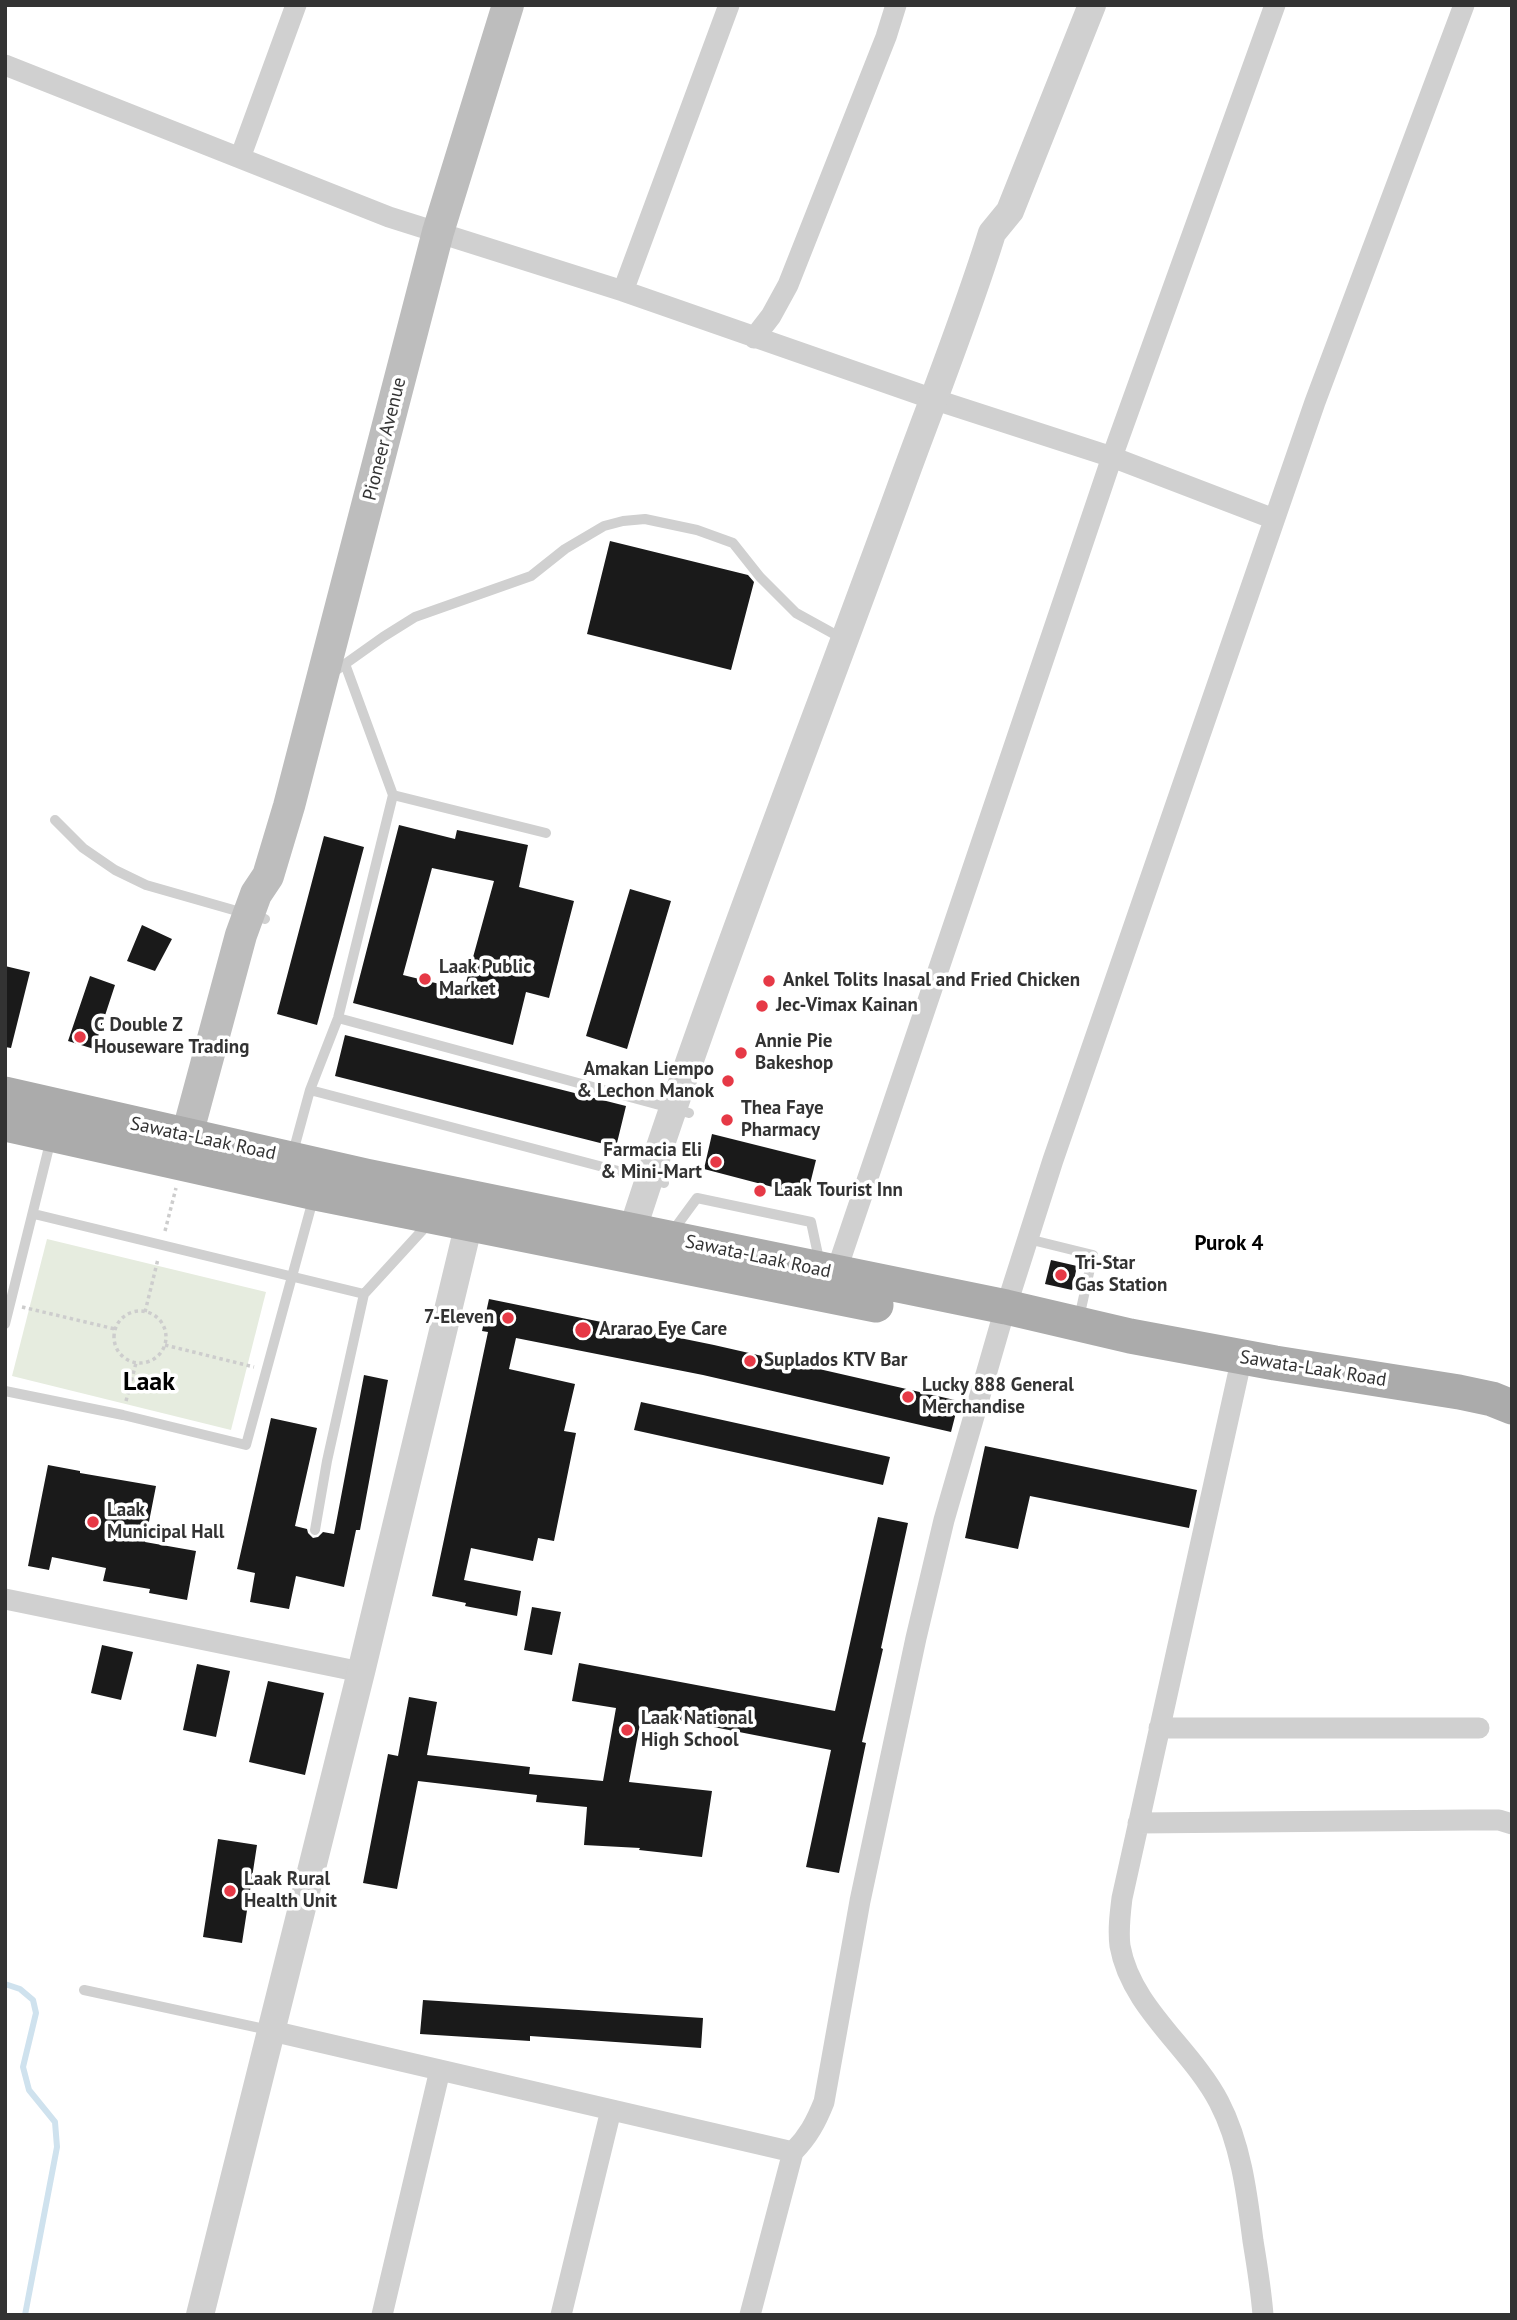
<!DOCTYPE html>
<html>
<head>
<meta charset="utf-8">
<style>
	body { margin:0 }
	#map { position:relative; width:1517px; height:2320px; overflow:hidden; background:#fff; font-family:"PT Sans",sans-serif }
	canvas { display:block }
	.frame { position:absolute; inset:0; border:7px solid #333; pointer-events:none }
</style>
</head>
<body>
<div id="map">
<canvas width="1517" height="2320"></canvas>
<div class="frame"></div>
</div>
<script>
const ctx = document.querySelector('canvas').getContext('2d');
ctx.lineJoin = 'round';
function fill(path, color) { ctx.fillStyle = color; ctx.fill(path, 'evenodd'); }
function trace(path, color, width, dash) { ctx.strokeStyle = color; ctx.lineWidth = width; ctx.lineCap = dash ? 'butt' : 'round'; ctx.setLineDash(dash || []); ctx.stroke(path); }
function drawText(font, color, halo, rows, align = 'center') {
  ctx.font = font + ' "PT Sans",sans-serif'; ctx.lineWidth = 7; ctx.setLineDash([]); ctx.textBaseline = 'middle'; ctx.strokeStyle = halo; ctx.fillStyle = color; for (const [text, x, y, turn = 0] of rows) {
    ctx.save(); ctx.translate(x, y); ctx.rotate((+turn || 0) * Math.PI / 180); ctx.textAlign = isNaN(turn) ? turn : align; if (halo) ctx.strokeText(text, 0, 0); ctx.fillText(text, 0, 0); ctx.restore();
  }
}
fill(new Path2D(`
	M47 1239 266 1292 231 1430 12 1376Z`), '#e6ecdf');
trace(new Path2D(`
	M5 1984 20 1989 33 2000 36 2013 23 2067 29 2090 55 2122 57 2147 25 2315`), '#cfe2ee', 6);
fill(new Path2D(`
	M610 541 748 575 754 582 731 670 587 634Z
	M399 825 455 839 457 830 528 845 519 887 574 901 549 998 526 992 513 1045 353 1003ZM432 868 494 881 464 990 403 975Z
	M324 836 364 847 317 1025 277 1014Z
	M630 889 671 901 627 1049 586 1036Z
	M142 925 172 939 155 971 127 961Z
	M5 966 30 972 11 1048 5 1047Z
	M90 976 115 985 94 1049 68 1041Z
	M345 1035 626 1106 616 1147 335 1076Z
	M712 1134 816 1160 807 1196 704 1169Z
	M1051 1260 1077 1266 1072 1290 1045 1284Z
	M489 1299 714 1345 959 1401 951 1432 703 1375 516 1338 509 1369 575 1384 564 1431 576 1433 554 1541 538 1538 533 1561 471 1548 464 1580 521 1591 517 1616 465 1606 466 1603 432 1596 488 1332 482 1331Z
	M364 1375 388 1380 360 1530H356L344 1587 296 1576 289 1609 250 1602 255 1573 237 1569 271 1418 317 1428 295 1526 307 1529 308 1533 313 1538 318 1537 323 1532 334 1534Z
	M641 1402 890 1457 883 1485 634 1430Z
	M985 1446 1197 1490 1189 1528 1030 1496 1018 1549 965 1538Z
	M48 1465 80 1471V1473L156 1486 145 1542 196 1551 187 1600 149 1593 150 1589 103 1581 106 1568 52 1557 49 1570 28 1566Z
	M878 1517 908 1523 881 1648 883 1649 862 1742 866 1743 839 1873 806 1867 831 1750 642 1713 629 1782 712 1791 702 1857 639 1850 640 1848 584 1845 587 1807 536 1802 537 1795 418 1781 397 1889 363 1883 388 1754 398 1756 409 1697 437 1702 427 1755 530 1767 529 1774 603 1781 616 1708 572 1701 579 1663 835 1711Z
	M532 1607 561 1612 552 1655 524 1650Z
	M102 1645 133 1652 121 1700 91 1693Z
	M197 1664 230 1671 216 1737 183 1730Z
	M268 1681 324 1693 305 1775 249 1762Z
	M218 1839 257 1845 242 1943 203 1937Z
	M423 2000 703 2018 701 2048 530 2036V2041L420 2034Z`), '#1a1a1a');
trace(new Path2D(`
	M165 1231 176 1188
	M22 1307 115 1329
	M114 1337a26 26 0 1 1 52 0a26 26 0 1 1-52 0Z
	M145 1312 158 1259
	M165 1345 254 1367
	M126 1401 136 1363`), '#cdcdcd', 3.5, [3.5, 3.5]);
trace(new Path2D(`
	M331 674 383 637 415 617 531 576 565 549 604 526 623 521 645 519 697 530 733 543 760 577 796 613 845 640
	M393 795 546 833
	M55 820 83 848 115 870 146 885 265 919
	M338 1018 689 1113
	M310 1090 664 1183
	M292 1156 310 1090 338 1018 393 795 345 664
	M34 1214 364 1294
	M672 1232 697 1198 811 1222 820 1264
	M1028 1239 1093 1255 1079 1318
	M5 1324 51 1139
	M5 1391 123 1415 246 1445 314 1196
	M315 1530 327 1461 364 1294 429 1223
	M84 1990 269 2030`), '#d0d0d0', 10);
trace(new Path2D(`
	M5 65 389 217 623 291 933 399 1112 457 1274 519
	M240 158 296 5
	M623 291 729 5
	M754 338 771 316 788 285 886 37 896 5
	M833 1281 1112 457 1275 5
	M1242 1357 1122 1898C1120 1914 1118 1930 1120 1946 1131 2008 1191 2048 1219 2102 1241 2144 1247 2194 1253 2241 1257 2265 1261 2290 1263 2315
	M5 1599 361 1672
	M1159 1728H1479
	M1138 1823 1470 1820H1499L1512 1824
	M272 2031 793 2152
	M382 2315 440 2070
	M561 2315 611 2110
	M750 2315 793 2152C808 2137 816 2122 824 2102L860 1901 916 1638 944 1520 1000 1326 1053 1160 1315 402 1464 5`), '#d0d0d0', 21);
trace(new Path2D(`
	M626 1250C710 988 812 732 906 473 935 394 967 314 992 233L1010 211 1092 5
	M200 2315 361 1672 469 1223`), '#d0d0d0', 28);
trace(new Path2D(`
	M180 1161 241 935 256 894 268 876 289 806 438 232 508 5`), '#bdbdbd', 32);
trace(new Path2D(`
	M5 1094 366 1176 1006 1307 1130 1336 1275 1363 1459 1392 1492 1399 1512 1407
	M5 1124 315 1193 876 1305`), '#ababab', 35);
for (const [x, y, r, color] of [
	[425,979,7,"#e63946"],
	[769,981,7,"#e63946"],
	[762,1006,7,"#e63946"],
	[80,1037,7,"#e63946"],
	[741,1053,7,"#e63946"],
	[728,1081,7,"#e63946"],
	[727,1120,7,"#e63946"],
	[716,1162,7,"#e63946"],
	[760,1191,7,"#e63946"],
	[1061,1275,7,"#e63946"],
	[508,1318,7,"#e63946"],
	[583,1330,9,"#e63946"],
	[750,1361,7,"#e63946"],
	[908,1397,7,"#e63946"],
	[93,1522,7,"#e63946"],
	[627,1730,7,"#e63946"],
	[230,1891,7,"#e63946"]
]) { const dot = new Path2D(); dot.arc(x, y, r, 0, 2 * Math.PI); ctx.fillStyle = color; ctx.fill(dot); trace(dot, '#fff', 2.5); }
drawText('19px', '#333', '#fff', [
	["Pioneer Avenue",385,439,-76],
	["Sawata-Laak Road",203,1139,12],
	["Sawata-Laak Road",758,1257,12],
	["Sawata-Laak Road",1313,1369,9]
]);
drawText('bold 19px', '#333', '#fff', [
	["Laak Public",439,968],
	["Market",439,990],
	["Ankel Tolits Inasal and Fried Chicken",783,981],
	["Jec-Vimax Kainan",776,1006],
	["C Double Z",94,1026],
	["Houseware Trading",94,1048],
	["Annie Pie",755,1042],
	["Bakeshop",755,1064],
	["Amakan Liempo",714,1070,"right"],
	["& Lechon Manok",714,1092,"right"],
	["Thea Faye",741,1109],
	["Pharmacy",741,1131],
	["Farmacia Eli",702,1151,"right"],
	["& Mini-Mart",702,1173,"right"],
	["Laak Tourist Inn",774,1191],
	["Tri-Star",1075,1264],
	["Gas Station",1075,1286],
	["7-Eleven",494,1318,"right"],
	["Ararao Eye Care",599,1330],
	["Suplados KTV Bar",764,1361],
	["Lucky 888 General",922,1386],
	["Merchandise",922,1408],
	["Laak",107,1511],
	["Municipal Hall",107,1533],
	["Laak National",641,1719],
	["High School",641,1741],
	["Laak Rural",244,1880],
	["Health Unit",244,1902]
], 'left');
drawText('bold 21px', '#000', '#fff', [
	["Purok 4",1229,1244]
]);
drawText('bold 26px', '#000', '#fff', [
	["Laak",149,1383]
]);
</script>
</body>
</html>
